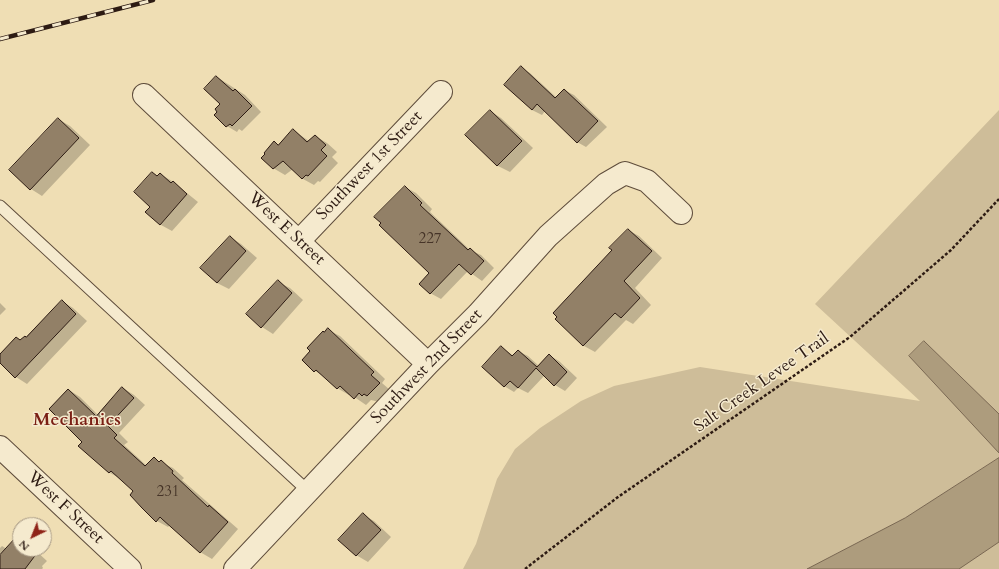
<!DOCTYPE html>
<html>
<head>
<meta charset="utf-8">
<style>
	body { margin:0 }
	#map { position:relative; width:999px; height:569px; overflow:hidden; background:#efdeb4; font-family:Cardo,serif }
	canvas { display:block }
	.north { position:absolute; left:12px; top:517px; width:40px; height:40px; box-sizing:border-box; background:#f5eace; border:1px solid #a59783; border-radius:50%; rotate:223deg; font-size:11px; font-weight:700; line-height:16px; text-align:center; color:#2d1b13 }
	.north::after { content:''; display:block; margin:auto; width:14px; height:18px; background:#8f2418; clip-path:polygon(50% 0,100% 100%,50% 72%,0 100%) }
</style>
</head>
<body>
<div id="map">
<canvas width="999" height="569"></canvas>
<div class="north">N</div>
</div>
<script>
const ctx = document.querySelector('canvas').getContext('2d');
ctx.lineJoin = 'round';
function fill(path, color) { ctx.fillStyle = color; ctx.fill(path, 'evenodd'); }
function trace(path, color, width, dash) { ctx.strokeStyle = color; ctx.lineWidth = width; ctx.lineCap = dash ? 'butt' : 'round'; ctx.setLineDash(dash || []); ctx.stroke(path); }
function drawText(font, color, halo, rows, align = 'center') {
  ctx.font = font + ' Cardo,serif'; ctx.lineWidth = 3; ctx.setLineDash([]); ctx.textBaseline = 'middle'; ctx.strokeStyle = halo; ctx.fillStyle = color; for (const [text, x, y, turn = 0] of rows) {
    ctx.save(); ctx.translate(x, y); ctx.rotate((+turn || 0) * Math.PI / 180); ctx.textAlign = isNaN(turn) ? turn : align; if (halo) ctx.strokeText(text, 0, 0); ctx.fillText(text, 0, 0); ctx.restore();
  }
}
fill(new Path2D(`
	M999 110V569H463L476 544 497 479 515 449 540 428 581 401 614 386 700 367 920 401 815 304Z`), '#cebd99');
const water = new Path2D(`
	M924 341 999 414V453L909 356Z
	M999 458V542L959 569H807L905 518Z`);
fill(water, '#ad9c7d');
trace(water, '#7a6853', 1);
fill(new Path2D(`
	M521 68 530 73 557 98 564 90 574 95 607 127 586 147 577 142 545 111 542 115 532 110 505 85Z
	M217 77 245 95 261 112 242 131 239 129 237 132 227 126 215 115 221 104Z
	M490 111 501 118 533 148 510 172 498 166 467 135Z
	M58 119 70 126 90 145 42 196 31 189Z
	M293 130 309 141 315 136 327 143 337 152 332 157 338 163 320 182 318 181 314 185 303 179 293 169 285 175 273 168 274 143 279 145Z
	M152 173 158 176 160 174 172 181 198 202 172 231 161 225 147 211 151 207Z
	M405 187 416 193 432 209 430 212 470 250 481 255 494 268 482 281 468 271 441 299 430 293 431 273Z
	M628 230 639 236 662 258 635 288 651 305 633 324 626 320 595 352 584 346 556 319Z
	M230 237 241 244 257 258 229 289 217 283 201 268Z
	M278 282 290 288 303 300 273 334 262 327Z
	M62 301 73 308 87 321 27 384 16 377 0 361V356L17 338 21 341 27 338Z
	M0 303 6 309 0 315Z
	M328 330 340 336 385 379 382 383 390 390 379 402 371 400 366 405 350 394 349 395 337 388 325 377 315 371 325 333Z
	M501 347 514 356 518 351 528 356 539 366 549 355 559 361 577 378 565 391 555 385 545 375 528 393 518 388 514 392 504 386Z
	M123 388 134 395 145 405 119 433 128 442 124 445 147 466 154 459 173 468 184 478 182 480 238 529 212 559 200 552 170 525 168 527 157 521 135 491 121 479 110 473 80 446 84 442 69 390 80 397 98 415Z
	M363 515 374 521 391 537 368 562 356 555Z
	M20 540V549H34L47 561 42 566 43 568 42 569H0V548L2 546 7 549Z`), '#0003');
const building = new Path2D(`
	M521 66 555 98 564 89 598 121 577 143 537 104 532 110 504 85Z
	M216 76 233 91 235 89 252 106 232 126 230 124 226 127 214 115 217 112 215 109 220 104 204 89Z
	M490 110 522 141 497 166 465 135Z
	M58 118 79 138 30 190 9 170Z
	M293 129 307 142 315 135 326 145 321 150 327 156 308 176 306 175 302 179 283 161 273 169 261 158 265 154 264 153 274 141 278 145Z
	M152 172 157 176 160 173 171 183 173 181 187 194 160 225 145 212 150 207 134 192Z
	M405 186 422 203 420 205 468 250 470 248 484 261 471 275 459 264 430 294 419 284 429 273 379 225 381 223 374 217Z
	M628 229 652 251 624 281 640 298 621 318 615 313 583 346 555 319 557 317 553 313 612 250 609 248Z
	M230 236 246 251 217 283 200 268Z
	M278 280 292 293 261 328 246 314Z
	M62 300 76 314 15 378 0 363V354L16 337 20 340 25 336 26 337Z
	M328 328 374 372 371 375 380 383 367 396 364 394 362 396 359 393 354 399 340 386 337 389 316 370 314 372 302 360 310 351 307 348 323 331 324 332Z
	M501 346 512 356 518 350 537 367 549 354 567 372 554 386 536 368 518 388 510 381 504 387 482 367Z
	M122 387 134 398 108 426 117 435 114 438 145 466 154 457 159 462 161 460 173 471 172 473 208 507 209 505 228 522 200 553 162 519 160 517 156 522 142 508 130 495 133 491 111 471 109 473 78 446 82 442 49 409 68 389 96 416Z
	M363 513 381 530 356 556 338 540Z
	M20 533V549H40L25 569H0V555Z`);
fill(building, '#928067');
trace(building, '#2d1b13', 1);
const lane = new Path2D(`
	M0 206 309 492`);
const street = new Path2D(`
	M144 95 428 364
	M299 241 441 92
	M0 447 130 569
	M235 569 428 364 478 314 548 236 606 184 625 173 647 181 681 213`);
trace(lane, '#5e4c3b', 13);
trace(street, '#5e4c3b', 24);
trace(new Path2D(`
	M525 569 618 497 850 337 951 250 999 199`), '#2d1b13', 2.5, [3, 2]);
trace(lane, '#f5eace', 11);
trace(street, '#f5eace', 22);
const rail = new Path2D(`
	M0 39 153 0`);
trace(rail, '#2d1b13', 4.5);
trace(rail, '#f5eace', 3, [9]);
drawText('15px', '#463428', null, [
	["227",430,240],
	["231",168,493]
]);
drawText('17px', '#2d1b13', '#f5eace', [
	["Southwest 1st Street",370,166,-46],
	["West E Street",286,229,43],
	["Southwest 2nd Street",427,367,-46],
	["Salt Creek Levee Trail",762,383,-35],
	["West F Street",65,508,43]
]);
drawText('bold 18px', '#7a1f14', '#f5eace', [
	["Mechanics",77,421]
]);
</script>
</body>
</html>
